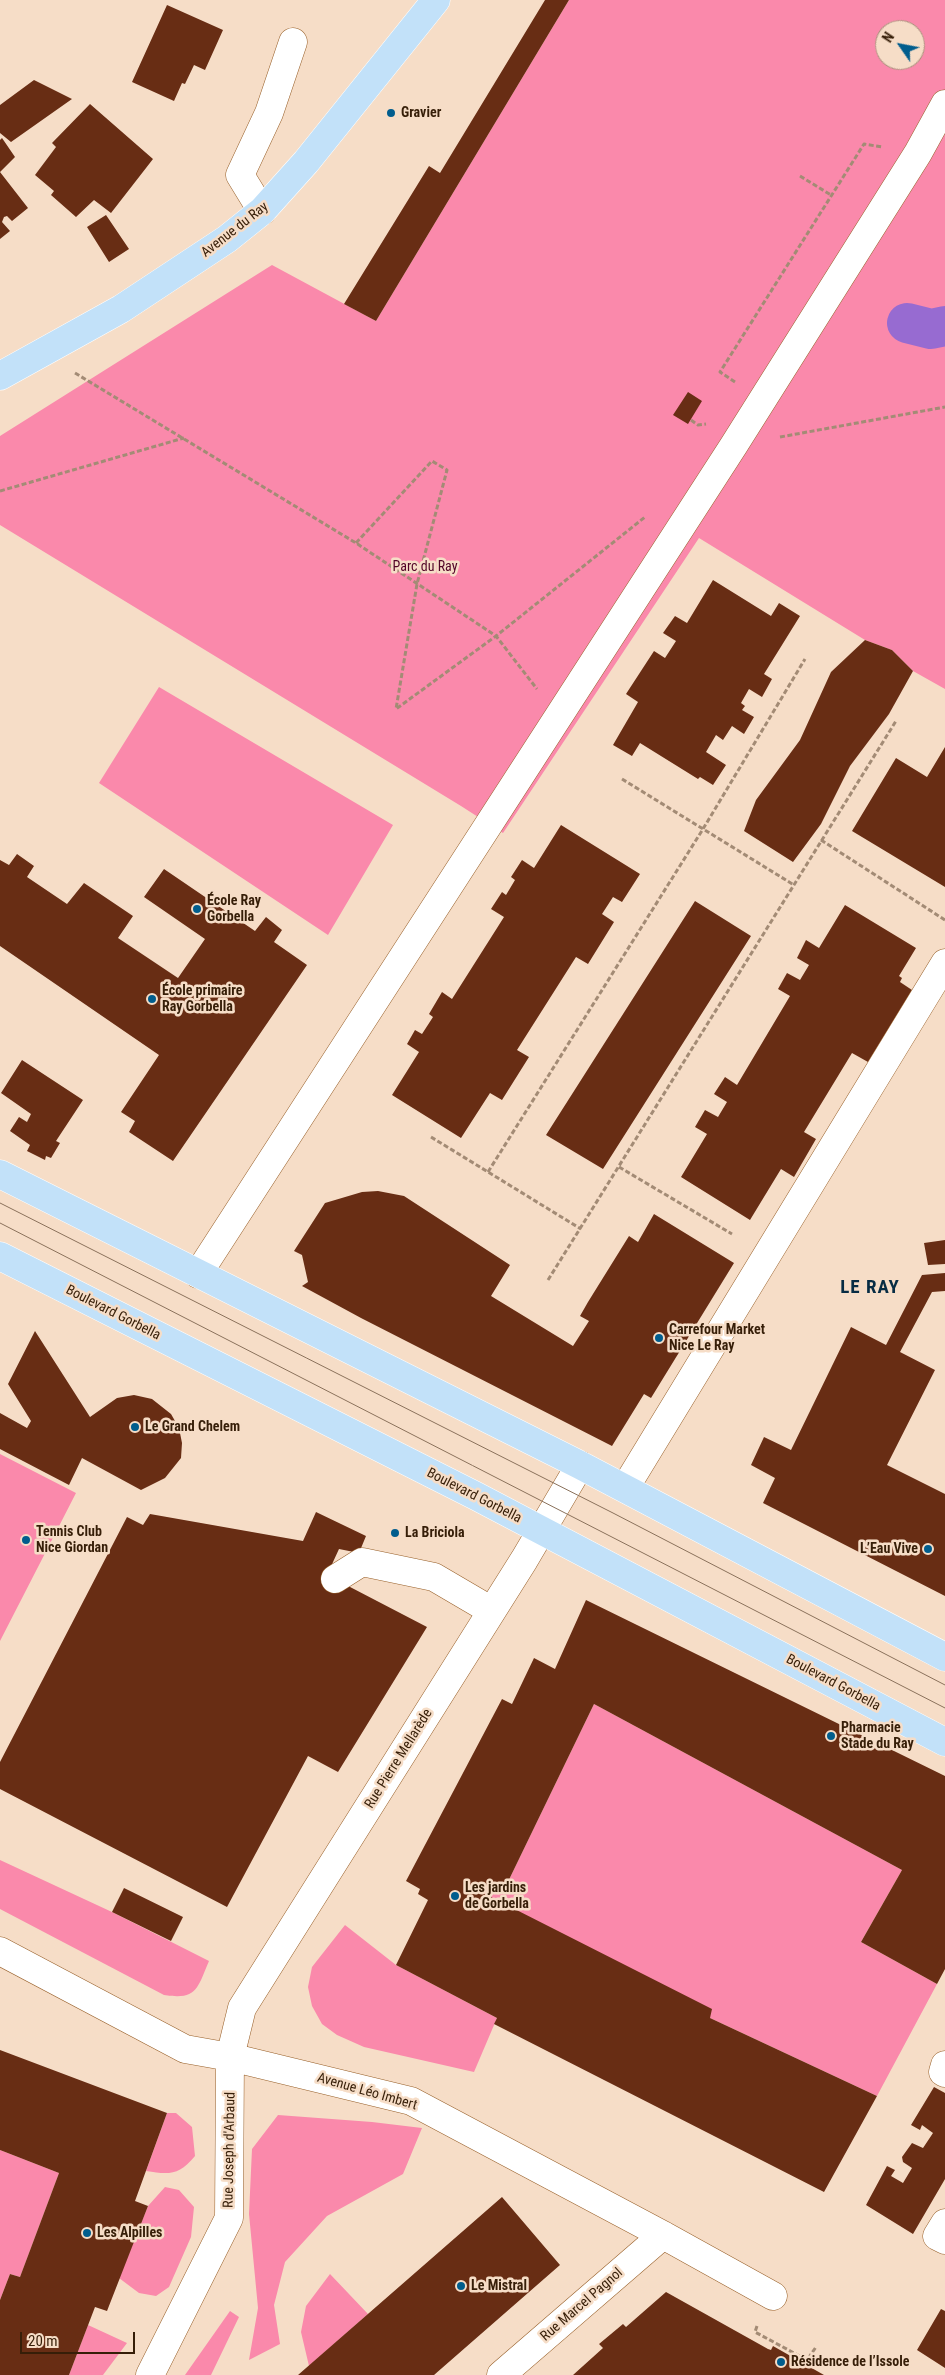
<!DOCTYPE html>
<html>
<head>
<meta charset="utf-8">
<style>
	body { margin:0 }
	#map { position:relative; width:945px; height:2375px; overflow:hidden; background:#f6ddc7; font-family:"Roboto Condensed",sans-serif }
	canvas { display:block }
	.north { position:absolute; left:875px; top:20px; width:50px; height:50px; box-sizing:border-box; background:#f6ddc7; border:1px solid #a9917b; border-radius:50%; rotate:303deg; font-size:14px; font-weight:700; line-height:20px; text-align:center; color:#361e08 }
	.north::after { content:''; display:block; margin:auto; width:18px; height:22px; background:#015d8d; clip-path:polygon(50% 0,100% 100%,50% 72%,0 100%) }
	.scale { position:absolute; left:20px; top:2332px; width:115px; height:22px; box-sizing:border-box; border:2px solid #361e08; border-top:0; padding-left:6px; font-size:15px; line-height:18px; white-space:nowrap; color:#361e08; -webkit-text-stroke:4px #f6ddc7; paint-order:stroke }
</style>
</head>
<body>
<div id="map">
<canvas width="945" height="2375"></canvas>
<div class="north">N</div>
<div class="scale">20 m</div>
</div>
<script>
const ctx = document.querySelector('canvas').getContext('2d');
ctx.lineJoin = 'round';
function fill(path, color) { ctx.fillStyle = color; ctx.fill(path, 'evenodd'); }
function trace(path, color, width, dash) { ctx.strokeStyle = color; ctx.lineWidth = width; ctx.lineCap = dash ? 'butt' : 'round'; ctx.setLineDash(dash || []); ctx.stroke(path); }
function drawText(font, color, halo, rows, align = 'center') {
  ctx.font = font + ' "Roboto Condensed",sans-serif'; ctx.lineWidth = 5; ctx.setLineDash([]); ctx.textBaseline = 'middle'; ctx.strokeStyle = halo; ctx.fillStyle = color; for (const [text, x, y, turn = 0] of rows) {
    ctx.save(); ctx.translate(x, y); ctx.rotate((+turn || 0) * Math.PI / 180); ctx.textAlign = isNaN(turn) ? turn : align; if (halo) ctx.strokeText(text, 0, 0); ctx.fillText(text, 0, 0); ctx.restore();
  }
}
fill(new Path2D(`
	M569 0H945V689L913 671 892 650 865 640 699 538 503 833 461 806 0 525V436L272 265 376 321ZM885 30H915V60H885Z
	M159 687 393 825 328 935 99 783Z
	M0 1454 76 1493 0 1641Z
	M594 1704 902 1870 861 1942 937 1984 877 2096 710 2018 483 1893 488 1882 504 1890Z
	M0 1860 112 1912 209 1961C197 1989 197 2000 164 1995L0 1909Z
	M345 1925 396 1965 497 2018 474 2072 364 2047 337 2035 322 2024 312 2006 308 1987 312 1967Z
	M167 2113H176L192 2127 195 2156C179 2175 170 2175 146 2171Z
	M278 2115 372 2122 422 2128 403 2174 327 2216 285 2262 274 2305 280 2344 249 2360 258 2308 249 2214 252 2149Z
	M0 2150 59 2173 20 2277 10 2274 0 2300Z
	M165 2187 179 2190 194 2207 191 2237 169 2287 156 2296 139 2293 119 2278 148 2206Z
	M330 2274 368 2314 309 2366 301 2332 306 2306Z
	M230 2311 239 2317 211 2375H185Z
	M88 2325 127 2343 103 2375H69Z`), '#fa89ab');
trace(new Path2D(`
	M907 323 931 329 945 326`), '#976bd1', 40);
fill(new Path2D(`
	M545 0H569L376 321 344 304 429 166 440 173Z
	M167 5 223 30 205 70 194 65 185 84 182 83 174 101 132 82Z
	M34 80 72 99 11 142 0 133V105Z
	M90 104 153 159 111 213 94 200 76 217 51 195 54 191 35 175 56 147 52 143Z
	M2 138 15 157 0 172 28 208 12 221 7 216 4 217 2 222 10 231 0 239V140Z
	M106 215 129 249 109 262 87 227Z
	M688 392 702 401 688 424 673 415Z
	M713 580 771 616 779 603 800 616 764 674 772 679 762 697 749 689 741 703 745 706 742 710 754 717 744 734 732 726 723 740 716 735 706 752 726 765 713 785 700 777 698 779 640 743 632 756 613 745 638 702 626 694 654 651 665 658 676 641 663 633 675 616 687 623Z
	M865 640 892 650 913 671 889 714 850 766 821 824 793 862 744 831 756 800 800 740 831 672Z
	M945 747V887L852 831 896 758 927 777Z
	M561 825 640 874 622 902 613 897 602 914 614 922 588 964 576 957 517 1050 529 1057 502 1100 490 1093 461 1138 392 1095 419 1052 407 1044 415 1030 422 1034 433 1017 429 1014 442 992 452 999 504 917 491 909 502 892 506 895 515 880 511 877 522 860 534 868Z
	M17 854 34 866 27 877 67 904 84 883 133 916 118 938 178 978 205 939 144 897 164 869 255 931 266 917 282 930 274 942 307 965 173 1161 129 1132 135 1121 121 1112 159 1055 0 946V860L9 865Z
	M695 901 751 936 603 1169 546 1135Z
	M845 905 916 948 899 976 902 978 900 982 912 990 868 1062 852 1053 804 1132 816 1139 794 1177 781 1169 750 1220 681 1177 707 1134 695 1127 705 1110 718 1117 727 1102 714 1094 725 1077 737 1085 790 996 778 989 787 973 800 980 809 965 797 958 806 940 819 948Z
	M22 1060 83 1100 56 1141 60 1143 51 1158 46 1156 45 1160 27 1151 30 1145 10 1131 19 1117 27 1122 31 1114 1 1093Z
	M378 1191 404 1196 510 1265 491 1296 573 1346 589 1321 580 1316 588 1302 629 1236 638 1242 654 1214 734 1263 651 1398 644 1394 612 1446 361 1318 302 1286 308 1282 302 1255 294 1251 325 1203 362 1192Z
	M945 1240V1264L928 1265 924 1243Z
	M945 1273V1291L932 1292 900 1352 935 1370 887 1465 945 1494V1596L763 1503 775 1478 751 1465 764 1437 791 1450 851 1327 886 1345 922 1275Z
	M35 1331 90 1417 117 1398 134 1395 152 1399 171 1414 179 1428 182 1443 181 1458 165 1478 141 1490 82 1458 69 1485 0 1449V1413L27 1428 31 1421 8 1384Z
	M316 1512 366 1536 359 1553 339 1549 327 1575 427 1627 338 1772 308 1756 227 1907 0 1789V1762L127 1517 143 1525 150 1514 303 1541Z
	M586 1600 945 1776V1969L937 1984 861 1942 902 1870 594 1704 504 1890 488 1882 483 1893 712 2009 710 2018 877 2096 824 2192 494 2024 497 2018 396 1965 428 1900 418 1894 420 1889 406 1881 502 1699 512 1704 534 1658 555 1669Z
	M124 1888 183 1917 171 1941 112 1912Z
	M0 2050 167 2113 135 2201 148 2206 107 2311 95 2307 69 2375H0V2300L10 2274 20 2277 59 2173 0 2150Z
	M934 2087 945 2093V2179L913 2234 866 2205 887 2166 895 2170 891 2176 903 2183 912 2168 903 2162 902 2157 912 2143 923 2148 933 2133 922 2125 920 2130 911 2125Z
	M502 2197 560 2265 434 2375H298Z
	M666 2292 768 2349 771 2350 773 2346 824 2375H573L603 2348 599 2344 623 2324 626 2327Z
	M941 2309 945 2311V2368L917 2350Z`), '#682d14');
const minor = new Path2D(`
	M262 211 240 175 269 113 293 42
	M198 1274 734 445 918 153 945 104
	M625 1488 945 963
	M335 1579 362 1562 434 1577 492 1611
	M0 1951 185 2049 230 2057 411 2101 663 2235 773 2296
	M945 2065 943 2072 945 2073
	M945 2223 937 2236 945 2240
	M150 2375 229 2218 230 2057 242 2008 524 1560 580 1465
	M501 2375 663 2235`);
const major = new Path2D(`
	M0 376 121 309 227 239 262 211 306 162 436 0
	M0 1174 580 1465 945 1657
	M0 1256 476 1496 945 1742`);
trace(minor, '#98602a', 29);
trace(major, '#fff', 29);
trace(new Path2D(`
	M800 176 831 195
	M75 373 356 543 496 636 537 689
	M735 382 720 372 864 144 882 147
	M691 420 698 425 706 424
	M780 437 945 407
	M0 491 184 438
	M356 543 432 461 447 470 417 584 396 709 496 636 645 517
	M622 779 794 885
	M821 840 945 920
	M431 1137 581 1229
	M619 1167 732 1234
	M488 1172 703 829 805 659
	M548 1280 896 721
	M757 2326 755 2332 807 2360 816 2347`), '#a38b75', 3, [5, 2.5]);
trace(minor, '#fff', 28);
trace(major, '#c2e1f9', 28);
trace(new Path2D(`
	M0 1203 613 1513 945 1685
	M0 1223 945 1708`), '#8a715b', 1);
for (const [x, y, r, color] of [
	[391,113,5,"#015d8d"],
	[197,909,5,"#015d8d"],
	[152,999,5,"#015d8d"],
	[659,1338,5,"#015d8d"],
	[135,1427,5,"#015d8d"],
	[395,1533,5,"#015d8d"],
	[26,1540,5,"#015d8d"],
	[928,1549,5,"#015d8d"],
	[831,1736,5,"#015d8d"],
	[455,1896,5,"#015d8d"],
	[87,2233,5,"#015d8d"],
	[461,2286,5,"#015d8d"],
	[781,2362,5,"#015d8d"]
]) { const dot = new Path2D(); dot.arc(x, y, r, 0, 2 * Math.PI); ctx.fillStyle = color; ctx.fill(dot); trace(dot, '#f6ddc7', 2); }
drawText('bold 14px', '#361e08', '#f6ddc7', [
	["Gravier",401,113],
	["École Ray",207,901],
	["Gorbella",207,917],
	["École primaire",162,991],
	["Ray Gorbella",162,1007],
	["Carrefour Market",669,1330],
	["Nice Le Ray",669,1346],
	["Le Grand Chelem",145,1427],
	["Tennis Club",36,1532],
	["Nice Giordan",36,1548],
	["La Briciola",405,1533],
	["L’Eau Vive",918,1549,"right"],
	["Pharmacie",841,1728],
	["Stade du Ray",841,1744],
	["Les jardins",465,1888],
	["de Gorbella",465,1904],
	["Les Alpilles",97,2233],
	["Le Mistral",471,2286],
	["Résidence de l’Issole",791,2362]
], 'left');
drawText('14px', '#361e08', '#f6ddc7', [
	["Avenue du Ray",235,230,-38],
	["Boulevard Gorbella",113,1313,27],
	["Boulevard Gorbella",474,1496,27],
	["Boulevard Gorbella",833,1683,28],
	["Rue Pierre Mellarède",399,1759,-58],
	["Avenue Léo Imbert",367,2092,16],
	["Rue Joseph d'Arbaud",230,2150,-89],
	["Rue Marcel Pagnol",582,2305,-41]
]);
drawText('14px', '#520427', '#f6ddc7', [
	["Parc du Ray",425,567]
]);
ctx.letterSpacing = '1px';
drawText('bold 19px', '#072c44', '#f6ddc7', [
	["LE RAY",870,1288]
]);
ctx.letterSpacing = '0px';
</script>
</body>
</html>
